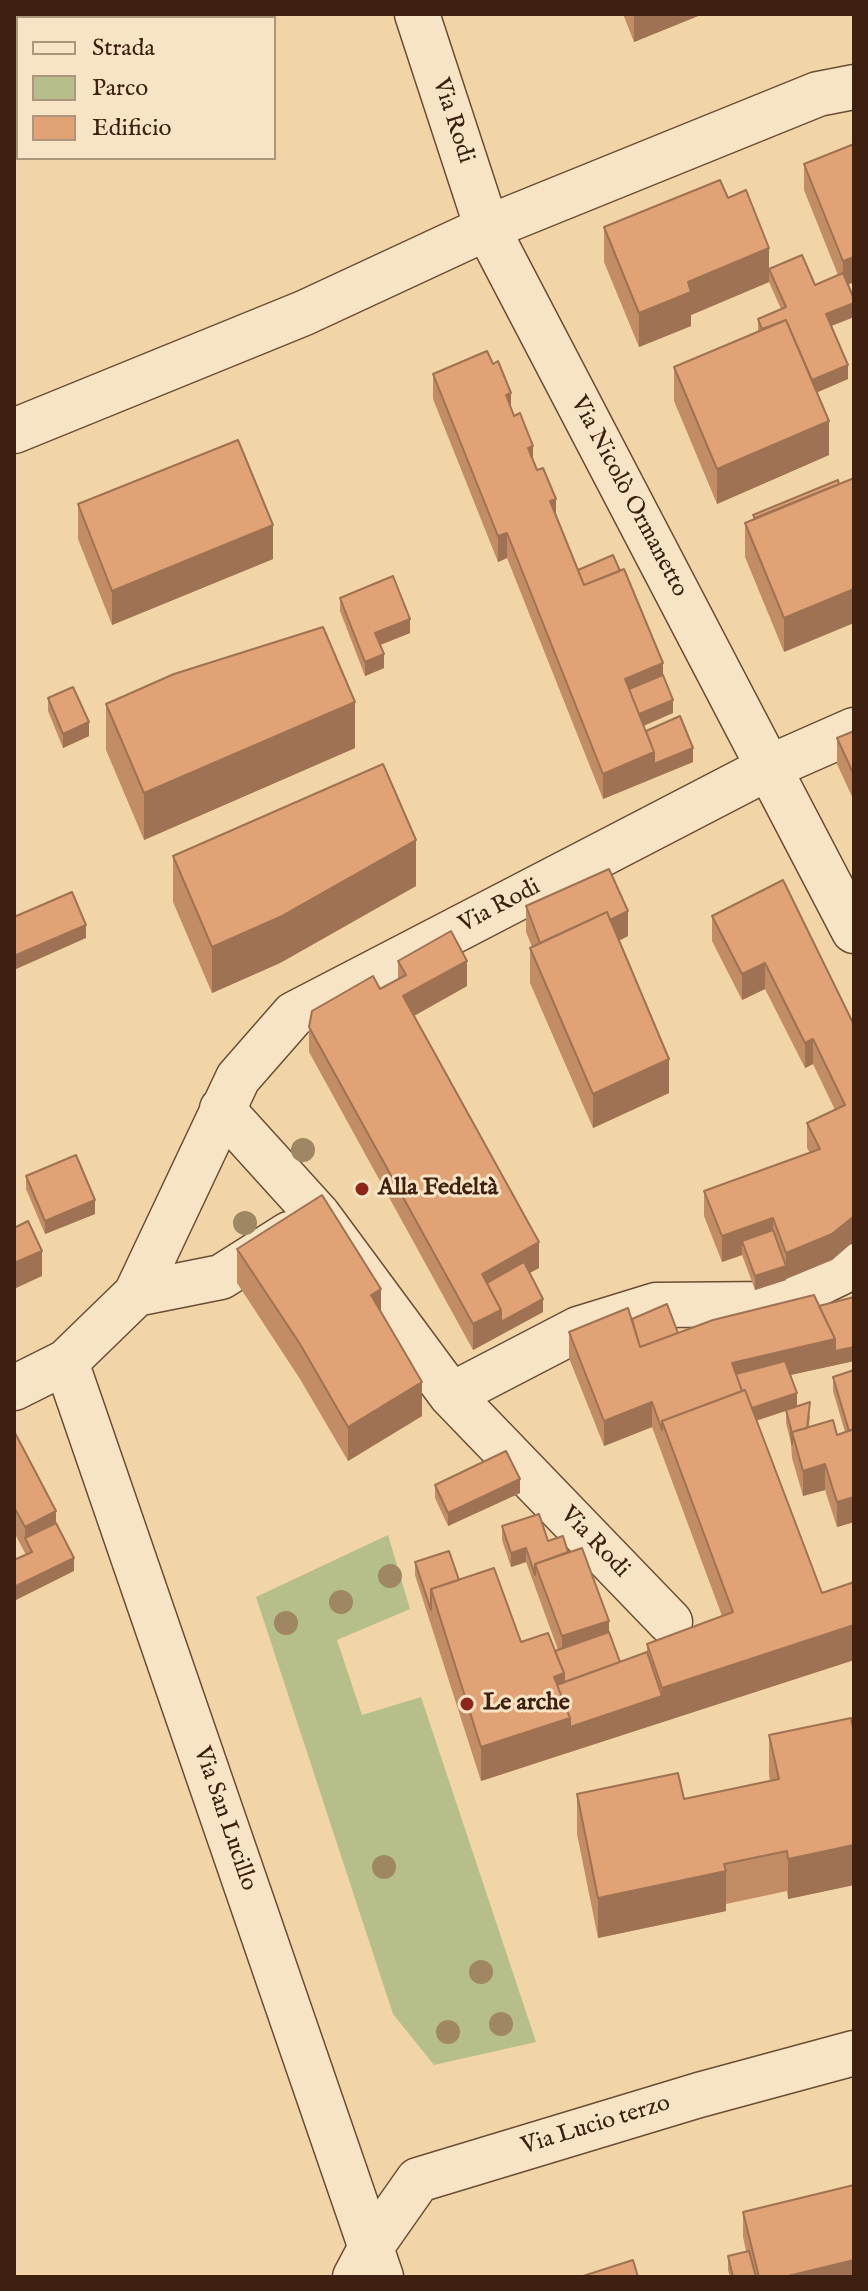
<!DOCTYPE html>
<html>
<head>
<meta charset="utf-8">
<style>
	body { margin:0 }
	#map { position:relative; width:868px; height:2291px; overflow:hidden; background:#f2d5a6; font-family:"IM FELL English",serif }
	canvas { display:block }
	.frame { position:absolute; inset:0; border:16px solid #3d200f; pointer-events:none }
	.legend { position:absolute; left:16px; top:16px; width:260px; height:144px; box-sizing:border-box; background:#f7e4c5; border:2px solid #ad967c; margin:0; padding:10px 14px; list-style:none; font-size:24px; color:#3d200f }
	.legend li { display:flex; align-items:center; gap:16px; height:40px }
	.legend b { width:40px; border:2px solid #ad967c }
</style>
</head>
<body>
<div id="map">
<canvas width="868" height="2291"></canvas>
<div class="frame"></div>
<ul class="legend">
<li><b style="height:10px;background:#f7e4c5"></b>Strada</li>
<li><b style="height:22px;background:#b6be8a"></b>Parco</li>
<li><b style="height:22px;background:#e1a375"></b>Edificio</li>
</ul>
</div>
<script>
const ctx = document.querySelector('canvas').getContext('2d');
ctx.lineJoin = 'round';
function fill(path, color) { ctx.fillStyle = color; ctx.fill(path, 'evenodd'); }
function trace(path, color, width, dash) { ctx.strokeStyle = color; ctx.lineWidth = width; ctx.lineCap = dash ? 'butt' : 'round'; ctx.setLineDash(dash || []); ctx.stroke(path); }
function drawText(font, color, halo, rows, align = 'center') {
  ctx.font = font + ' "IM FELL English",serif'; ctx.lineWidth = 6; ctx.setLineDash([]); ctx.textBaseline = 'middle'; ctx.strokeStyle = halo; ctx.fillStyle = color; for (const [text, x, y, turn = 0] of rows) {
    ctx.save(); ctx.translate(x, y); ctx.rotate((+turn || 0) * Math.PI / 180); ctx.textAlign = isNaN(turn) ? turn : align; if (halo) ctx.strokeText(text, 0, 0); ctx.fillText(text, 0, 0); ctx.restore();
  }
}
fill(new Path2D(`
	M388 1535 410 1609 337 1640 362 1715 421 1697 536 2042 434 2065 393 2014 256 1597Z`), '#b6be8a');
const minor = new Path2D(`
	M417 14 487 228 854 931
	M14 431 304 313 487 228 818 94 854 87
	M222 1109 318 1215 451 1395 670 1622
	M136 1294 221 1277 289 1234
	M66 1362 381 2277
	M14 1388 66 1362 136 1294 238 1078 294 1014 770 767 854 730
	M451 1395 578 1329 656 1305 776 1304 854 1266`);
const tertiary = new Path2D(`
	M355 2277 371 2247 418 2180 699 2095 854 2053`);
trace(minor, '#6a4d35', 47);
trace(tertiary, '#6a4d35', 47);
trace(minor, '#f7e4c5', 44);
trace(tertiary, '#f7e4c5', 44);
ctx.fillStyle = '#9f8764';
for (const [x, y] of [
	[303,1150],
	[245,1223],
	[390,1576],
	[341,1602],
	[286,1623],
	[384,1867],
	[481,1972],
	[501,2024],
	[448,2032]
]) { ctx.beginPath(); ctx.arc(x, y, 12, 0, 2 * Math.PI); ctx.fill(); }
fill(new Path2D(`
	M623 14H703L634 42Z
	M854 144 848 285 854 317 831 326 848 379 817 392 829 455 717 504 674 401V367L758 331V319L781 309 769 282 691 315V326L639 347 604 262V227L728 198 769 269 815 285 838 275 804 190V164Z
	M433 374 511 407 578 570 663 675 673 713 644 726 646 731 693 762 603 799 507 558 498 562 433 399Z
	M838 480 784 652 745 557V523L753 519V515Z
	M78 504 273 559 112 625 78 539Z
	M340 598 410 633 380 645 384 668 365 676 340 611Z
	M48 698 89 736 63 748 48 711Z
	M106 704 355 748 144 840 106 750Z
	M854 731V801L837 764V738Z
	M173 856 416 886 280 963 212 993 173 902Z
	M526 906 628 936 619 941 669 1093 593 1128 530 983V948L532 947 526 932Z
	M712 916 854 1025V1241L832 1260 786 1279V1280L755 1290 742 1255 722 1262 704 1216V1191L810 1153 807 1148V1123L835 1110 813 1064 805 1068 765 989 742 1000 712 941Z
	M398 961 467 986 414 1016 539 1268 529 1273 543 1312 473 1350 309 1052V1027L398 979Z
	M26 1176 95 1214 45 1234 26 1189Z
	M237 1249 381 1311 422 1416 348 1461 300 1379 237 1283Z
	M854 1297V1361L790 1375 797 1406 810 1416 809 1427 837 1435 845 1432 833 1391V1377L854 1370V1522L837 1527 825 1490 803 1496 792 1458 791 1443 786 1423V1411L756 1421 822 1593 854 1582V1660L481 1781 415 1575V1562L459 1580 521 1642 555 1651 558 1650 526 1562 511 1567 502 1540V1526L548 1541 568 1552 609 1632 620 1662 647 1652V1644L722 1616 652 1427 604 1446 569 1358V1332L632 1319 678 1333 819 1306Z
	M14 1431 56 1523 74 1571 26 1555 14 1532Z
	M435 1485 520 1493 448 1526 435 1498Z
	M854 1733V1885L788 1899 787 1891 726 1904V1911L598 1938 577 1834V1794L684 1799 770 1781 769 1775V1735Z
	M743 2212 854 2277H730L728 2270V2256L746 2251 743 2237Z`), '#c28c65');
fill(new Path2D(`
	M634 14H703L634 42Z
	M769 248V282L691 315V326L639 347V313L688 282Z
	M854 257V282L843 287V261Z
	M854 303V317L826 328V314Z
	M848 365V379L804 398V384Z
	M511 393V418L506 395Z
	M829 421V455L717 504V469Z
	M533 446V471L528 448Z
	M556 499V524L550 501Z
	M273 525V559L112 625V591Z
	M507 533V558L498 562V536Z
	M854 589V623L784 652V618Z
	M410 619V633L375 647V633Z
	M384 654V668L365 676V662Z
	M663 663V688L630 702 625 679Z
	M673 700V713L635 729V716Z
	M355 702V748L144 840V793Z
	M89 722V736L63 748V734Z
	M693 748V762L603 799V774L654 752Z
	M416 840V886L280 963 212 993V947Z
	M628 911V936L543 976V950Z
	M86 925V938L14 970V956Z
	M467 961V986L403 1022V996Z
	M765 963V989L742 1000V974Z
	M813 1039V1064L805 1068V1043Z
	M669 1059V1093L593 1128V1094Z
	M95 1200V1214L45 1234V1221Z
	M854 1216V1241L832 1260 786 1279V1280L755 1290V1276L786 1266V1253Z
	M773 1218V1244L742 1241V1255L722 1262V1236Z
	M539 1242V1268L487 1296 482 1274Z
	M42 1251V1276L14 1289V1263Z
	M381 1289V1323L371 1295Z
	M543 1299V1312L473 1350V1324L501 1310Z
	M835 1339 854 1347V1361L736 1387 732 1363Z
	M422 1382V1416L348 1461V1427Z
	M797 1393V1407L745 1424 665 1429Z
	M652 1402V1427L604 1446V1421Z
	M825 1464V1490L803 1496V1471Z
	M520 1479V1493L448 1526V1513Z
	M854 1497V1522L837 1527V1502Z
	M56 1511V1536L25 1538V1527Z
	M526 1548V1562L511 1567V1553Z
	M74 1558V1571L14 1601V1587Z
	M609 1621V1646L562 1662V1636Z
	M854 1625V1660L570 1752V1727L662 1696V1688Z
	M564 1673 563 1708 554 1677Z
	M570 1718V1752L481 1781V1747Z
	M854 1845V1885L788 1899V1859Z
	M726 1871V1911L598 1938V1898Z
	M854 2260V2277H784Z`), '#9e7252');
const building = new Path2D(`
	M854 144V257L843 261 804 164Z
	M720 180 728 198 746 190 769 248 688 282 691 292 639 313 604 227Z
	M802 255 815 285 843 273 854 299V303L826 314 848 365 812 380 786 320 762 329 758 319 786 307 769 269Z
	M786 320 829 421 717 469 674 367Z
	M487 351 493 364 498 361 511 393 506 395 514 416 520 413 533 446 528 448 537 470 543 468 556 499 550 501 584 585 624 569 663 663 625 679 654 752 603 774 507 533 498 536 433 374Z
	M238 440 273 525 112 591 78 504Z
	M854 478V589L784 618 745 523Z
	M838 480 839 484 755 518 753 515Z
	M613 555 620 571 584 585 578 570Z
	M393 576 410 619 375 633 384 654 365 662 340 598Z
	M323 627 355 702 144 793 106 704 174 674Z
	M663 675 673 700 639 714 629 689Z
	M73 687 89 722 63 734 48 698Z
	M680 716 693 748 654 764V752L646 731Z
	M854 731V775L837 738Z
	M383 764 416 840 280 917 212 947 173 856Z
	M609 869 628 911 610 920 607 912 540 943 526 906Z
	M783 880 854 1025V1216L832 1234 786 1253 773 1218 722 1236 704 1191 820 1149 807 1123 845 1105 813 1039 805 1043 765 963 742 974 712 916Z
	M72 892 86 925 14 956V917Z
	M607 912 669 1059 593 1094 530 948Z
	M451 931 467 961 403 996 539 1242 482 1274 501 1310 473 1324 309 1027 312 1011 373 976 380 989 406 975 398 961Z
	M76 1155 95 1200 45 1221 26 1176Z
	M322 1195 381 1289 371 1295 422 1382 348 1427 300 1344 237 1249Z
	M28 1221 42 1251 14 1263V1228Z
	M773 1230 786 1266 755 1276 742 1241Z
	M524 1262 543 1299 501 1322V1310L487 1283Z
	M814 1295 835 1339 732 1363 742 1391 662 1421V1430L652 1402 604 1421 569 1332 628 1308 640 1347 713 1320Z
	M854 1297V1347L835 1351V1339L819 1306Z
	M667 1304 678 1333 640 1347 632 1319Z
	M785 1361 797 1393 752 1408 745 1390 742 1391 736 1374Z
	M854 1370V1429L849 1431 833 1377Z
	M745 1390 822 1593 854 1582V1625L662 1688 647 1644 733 1612 662 1421Z
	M810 1402 807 1428 792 1432V1444L791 1429 786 1410Z
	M833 1420 837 1435 854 1429V1497L837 1502 825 1464 803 1471 792 1432Z
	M14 1431 56 1511 25 1527 14 1507Z
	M506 1451 520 1479 448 1513 435 1485Z
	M539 1514 548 1541 563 1536 568 1552 535 1564V1575L526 1548 511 1553 502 1526Z
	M56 1523 74 1558 14 1587V1560L32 1552 25 1538Z
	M582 1548 609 1621 562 1636 535 1564Z
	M449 1551 459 1580 431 1589V1610L415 1562Z
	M494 1568 521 1642 548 1633 564 1673 554 1677 570 1718 481 1747 431 1589Z
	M609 1632 620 1662 564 1682V1673L555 1651Z
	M647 1652 662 1696 570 1727V1718L557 1685Z
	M851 1718 854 1733V1845L788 1859 787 1851 724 1864 726 1871 598 1898 577 1794 678 1773 684 1799 779 1779 769 1735Z
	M854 2185V2260L784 2277H759L743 2212Z
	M749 2251 756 2277H733L728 2256Z
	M633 2260 638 2277H580Z`);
fill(building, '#e1a375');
trace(building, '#9e7252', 2);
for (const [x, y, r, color] of [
	[362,1189,8,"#8f2418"],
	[467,1704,8,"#8f2418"]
]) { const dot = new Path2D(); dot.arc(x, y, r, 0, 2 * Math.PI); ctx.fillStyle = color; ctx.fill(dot); trace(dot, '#f7e4c5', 3); }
drawText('24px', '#3d200f', '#f7e4c5', [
	["Via Rodi",452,121,72],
	["Via Nicolò Ormanetto",628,497,62],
	["Via Rodi",500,907,-28],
	["Via Rodi",594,1543,46],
	["Via San Lucillo",224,1819,71],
	["Via Lucio terzo",596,2126,-17]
]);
drawText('bold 24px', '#3d200f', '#f7e4c5', [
	["Alla Fedeltà",378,1189],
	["Le arche",483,1704]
], 'left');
</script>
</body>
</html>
